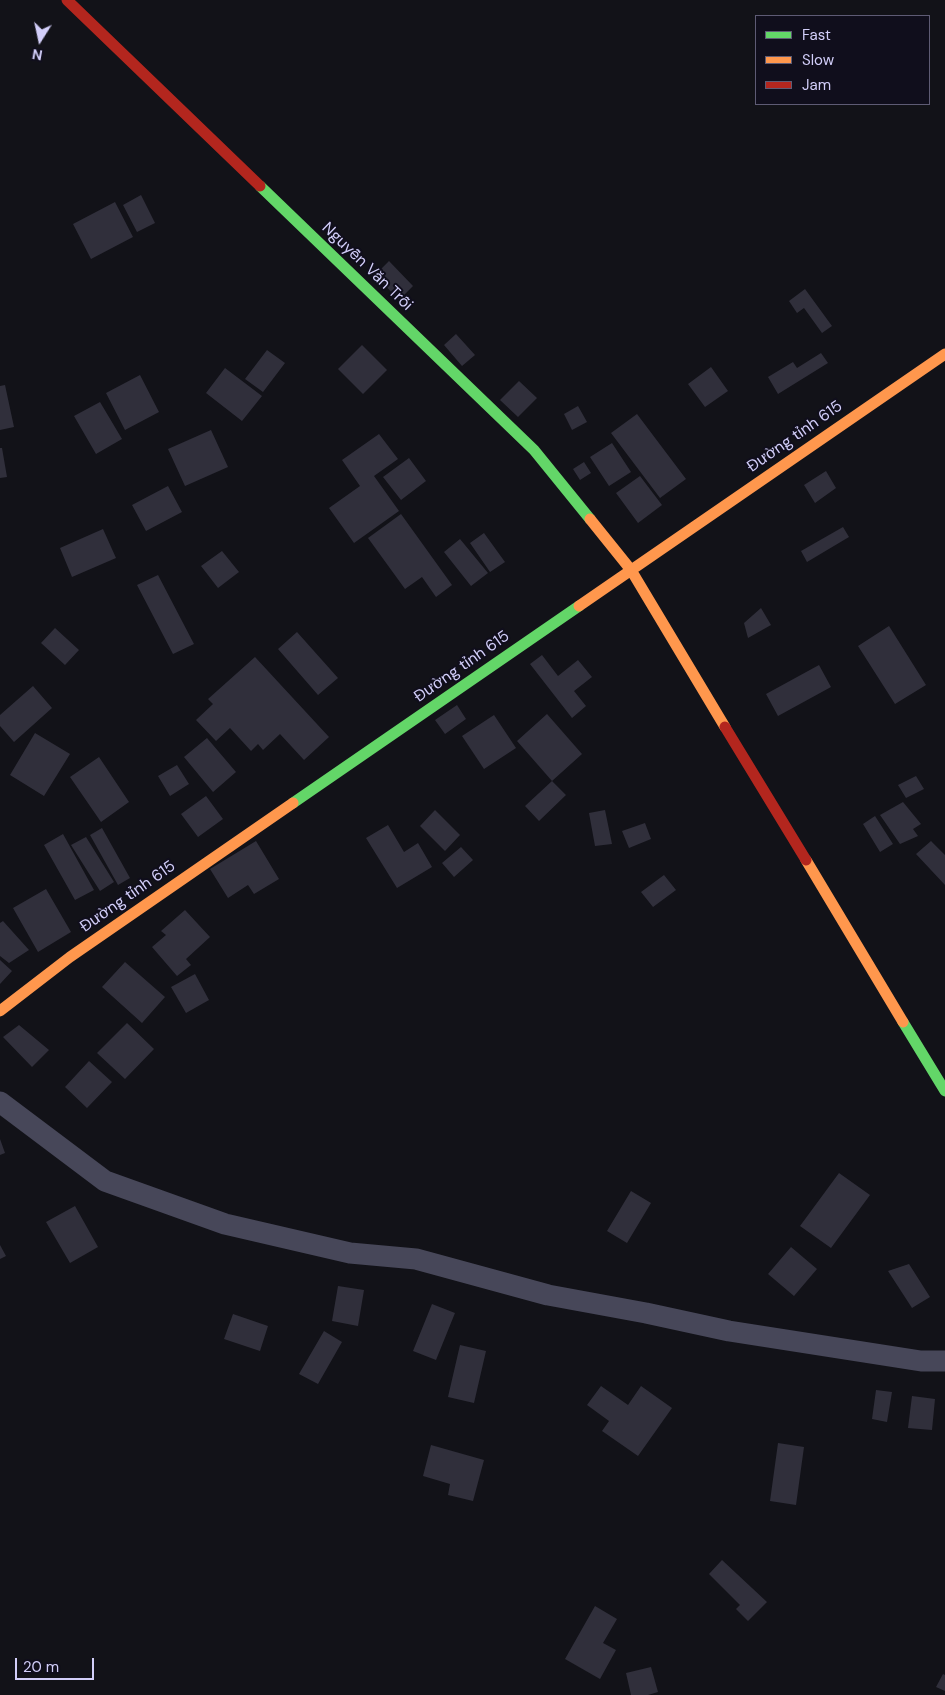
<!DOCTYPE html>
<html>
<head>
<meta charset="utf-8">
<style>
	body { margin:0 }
	#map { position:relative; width:945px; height:1695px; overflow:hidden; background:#121218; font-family:"DM Sans",sans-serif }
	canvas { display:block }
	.legend { position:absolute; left:755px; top:15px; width:175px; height:90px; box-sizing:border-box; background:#100e1c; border:1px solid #5e5b74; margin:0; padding:6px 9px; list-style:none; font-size:15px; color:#d2cef9 }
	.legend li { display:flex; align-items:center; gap:10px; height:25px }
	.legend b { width:25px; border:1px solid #5e5b74 }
	.north { position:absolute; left:15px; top:15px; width:50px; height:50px; -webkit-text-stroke:4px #100e1c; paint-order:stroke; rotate:190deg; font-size:14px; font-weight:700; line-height:20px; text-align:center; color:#d2cef9 }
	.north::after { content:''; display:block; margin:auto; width:18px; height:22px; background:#d2cef9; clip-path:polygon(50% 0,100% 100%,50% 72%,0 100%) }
	.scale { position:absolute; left:15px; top:1658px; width:79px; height:22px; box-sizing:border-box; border:2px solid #d2cef9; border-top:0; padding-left:6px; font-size:15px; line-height:18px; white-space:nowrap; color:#d2cef9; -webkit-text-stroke:4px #100e1c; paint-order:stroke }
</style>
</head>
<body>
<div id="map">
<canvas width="945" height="1695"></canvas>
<ul class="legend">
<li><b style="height:6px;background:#63d668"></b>Fast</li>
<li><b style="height:6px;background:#ff974d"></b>Slow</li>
<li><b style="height:6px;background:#b3261e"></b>Jam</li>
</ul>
<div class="north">N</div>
<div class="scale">20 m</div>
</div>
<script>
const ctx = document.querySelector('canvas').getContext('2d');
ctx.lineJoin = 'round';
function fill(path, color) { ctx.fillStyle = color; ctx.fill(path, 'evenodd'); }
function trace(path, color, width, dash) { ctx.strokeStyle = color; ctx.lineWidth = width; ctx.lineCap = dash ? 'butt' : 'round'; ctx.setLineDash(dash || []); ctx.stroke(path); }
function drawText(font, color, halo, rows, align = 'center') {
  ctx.font = font + ' "DM Sans",sans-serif'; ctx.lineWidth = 4; ctx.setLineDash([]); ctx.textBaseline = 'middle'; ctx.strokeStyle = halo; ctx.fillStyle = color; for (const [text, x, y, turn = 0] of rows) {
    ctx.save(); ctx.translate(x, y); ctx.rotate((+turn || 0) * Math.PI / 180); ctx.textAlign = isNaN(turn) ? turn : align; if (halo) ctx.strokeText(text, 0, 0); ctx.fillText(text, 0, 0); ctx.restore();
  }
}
fill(new Path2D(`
	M141 195 155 223 137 232 123 205Z
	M115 202 133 237 91 259 73 224Z
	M389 261 413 286 399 300 375 275Z
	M805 289 832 326 822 333 804 308 797 313 789 301Z
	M456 334 475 355 462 366 444 345Z
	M362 345 387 370 363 394 338 369Z
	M267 350 285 363 263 392 245 379Z
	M821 353 828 363 778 394 768 377 793 362 797 368Z
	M711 367 728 391 705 407 688 384Z
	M225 368 262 396 242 421 206 393Z
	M140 375 159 412 125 430 106 393Z
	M519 381 537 398 518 417 500 400Z
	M5 385 14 427 0 430V386Z
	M100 402 122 439 96 454 74 416Z
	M578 406 587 422 572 430 564 414Z
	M637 414 686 479 660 498 611 433Z
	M211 430 228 467 185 486 168 449Z
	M379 434 398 459 374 476 399 511 354 543 329 508 360 486 342 460Z
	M612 443 631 472 609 486 590 457Z
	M0 448H2L7 477 0 478Z
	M409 458 426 481 401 500 383 477Z
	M584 462 591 473 580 480 573 469Z
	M826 471 836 488 815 503 804 485Z
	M640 476 662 505 638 523 616 493Z
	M168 486 182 512 146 531 132 505Z
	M401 514 452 585 436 597 422 577 405 589 368 538Z
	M843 527 849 537 807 562 801 551Z
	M103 529 116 558 72 577 60 548Z
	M484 533 505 562 490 572 470 543Z
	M460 539 488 573 471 586 444 552Z
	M222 551 239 572 218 588 201 566Z
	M158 575 194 644 173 654 137 585Z
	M761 608 771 625 748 638 744 623Z
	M889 626 926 685 895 704 858 646Z
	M55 628 79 650 65 665 41 643Z
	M297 632 338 678 318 695 278 649Z
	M542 655 558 676 578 660 592 677 574 691 586 706 572 718 530 664Z
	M255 657 329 737 304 760 280 734 263 750 258 744 251 751 230 728 216 741 196 720 213 704 208 699Z
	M819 665 831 687 778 716 766 694Z
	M33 686 52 708 14 742 0 726V715Z
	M457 705 466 719 445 734 435 720Z
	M547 714 582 754 552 781 517 741Z
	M494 715 516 748 484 769 462 736Z
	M35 733 70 754 44 796 10 775Z
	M207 738 236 772 213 792 184 757Z
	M99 757 129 802 101 822 70 777Z
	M177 765 189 784 170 796 158 776Z
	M916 776 924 789 906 798 898 785Z
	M552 781 566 795 539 821 525 806Z
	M206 796 223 819 198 837 181 814Z
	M903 802 921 824 913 829 918 836 900 844 880 815Z
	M435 810 460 835 445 851 420 826Z
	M605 810 612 844 595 846 589 813Z
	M875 816 893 844 880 852 863 824Z
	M645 823 651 839 629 848 622 831Z
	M388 825 404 852 418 843 432 867 397 888 366 838Z
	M102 828 130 878 118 885 90 835Z
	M63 834 94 890 75 900 44 845Z
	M86 837 114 882 100 891 71 845Z
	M256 841 279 879 254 894 248 885 228 898 210 869Z
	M931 841 945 855V885L916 854Z
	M461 847 473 860 454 877 442 863Z
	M664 875 676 890 653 907 641 892Z
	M46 889 71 932 38 952 13 908Z
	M185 910 210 937 186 959 191 965 177 976 152 947 166 935 161 931Z
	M3 921 29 950 9 963 0 956V923Z
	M0 960 12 971 0 984Z
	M125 962 165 997 142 1023 102 987Z
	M195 974 209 1000 186 1013 171 987Z
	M127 1023 154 1049 125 1079 97 1053Z
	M19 1025 49 1050 32 1067 3 1037Z
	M89 1061 112 1082 87 1108 65 1087Z
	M0 1139 5 1153 0 1155Z
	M839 1173 870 1195 831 1248 800 1226Z
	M631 1191 651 1203 627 1243 607 1231Z
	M75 1206 98 1247 70 1263 46 1222Z
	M0 1245 6 1256 0 1259Z
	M791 1247 817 1269 794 1296 768 1274Z
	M909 1264 930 1297 912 1308 888 1271Z
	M338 1286 364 1290 358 1326 332 1321Z
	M432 1304 455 1313 436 1360 413 1351Z
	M233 1314 268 1326 260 1351 224 1339Z
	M324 1331 342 1342 318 1384 299 1374Z
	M460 1345 486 1351 474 1403 448 1397Z
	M601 1386 628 1405 641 1386 672 1408 638 1456 602 1431 609 1421 587 1405Z
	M876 1390 892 1392 887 1422 872 1419Z
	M912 1396 935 1399 932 1430 908 1428Z
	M778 1443 804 1447 796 1505 770 1501Z
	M431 1445 484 1460 473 1501 448 1495 450 1484 423 1476Z
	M722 1560 767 1602 748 1621 736 1609 740 1605 709 1574Z
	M595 1606 617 1619 603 1643 616 1650 600 1679 565 1659Z
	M651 1667 658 1692 648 1695H631L626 1673Z
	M943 1674 945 1675V1691L936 1687Z`), '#302f3b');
trace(new Path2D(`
	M0 1102 105 1181 225 1224 350 1253 416 1259 548 1295 646 1313 729 1331 921 1361H945`), '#474759', 21);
trace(new Path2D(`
	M260 186 534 450 590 519
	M293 803 579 606
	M903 1022 945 1091`), '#63d668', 11);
trace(new Path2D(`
	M590 519 631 570 725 727
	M579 606 945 354
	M806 860 903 1022
	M0 1011 70 957 293 803`), '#ff974d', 11);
trace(new Path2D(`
	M67 0 260 186
	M725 727 806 860`), '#b3261e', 11);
drawText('16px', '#d2cef9', '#100e1c', [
	["Nguyễn Văn Trỗi",367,267,44],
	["Đường tỉnh 615",795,437,-35],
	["Đường tỉnh 615",462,667,-35],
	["Đường tỉnh 615",128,897,-35]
]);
</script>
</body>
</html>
